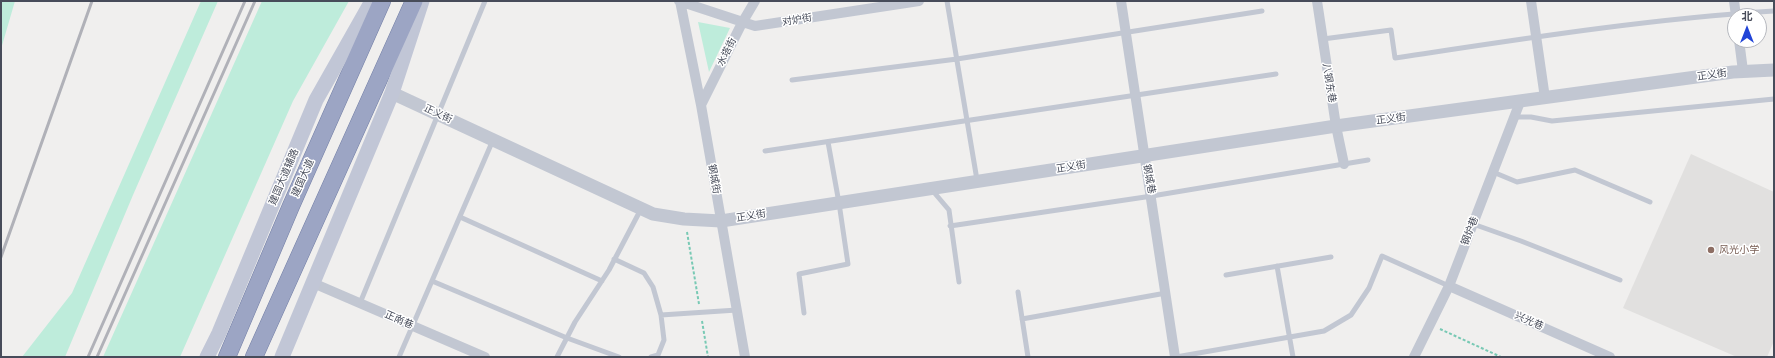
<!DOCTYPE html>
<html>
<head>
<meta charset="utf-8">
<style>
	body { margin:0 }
	#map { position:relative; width:1775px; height:358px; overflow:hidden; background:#f0efee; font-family:Figtree,"Noto Sans SC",sans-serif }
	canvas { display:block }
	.frame { position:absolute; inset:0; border:2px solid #474c5a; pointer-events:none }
	.north { position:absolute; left:1727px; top:8px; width:40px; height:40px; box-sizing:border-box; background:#fff; border:1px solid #b5b7bd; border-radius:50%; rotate:0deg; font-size:11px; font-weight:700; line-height:16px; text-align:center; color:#474c5a }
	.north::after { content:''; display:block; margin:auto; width:14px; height:18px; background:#2144d7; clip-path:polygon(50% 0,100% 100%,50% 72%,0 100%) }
</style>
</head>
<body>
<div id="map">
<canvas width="1775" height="358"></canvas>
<div class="frame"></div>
<div class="north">北</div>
</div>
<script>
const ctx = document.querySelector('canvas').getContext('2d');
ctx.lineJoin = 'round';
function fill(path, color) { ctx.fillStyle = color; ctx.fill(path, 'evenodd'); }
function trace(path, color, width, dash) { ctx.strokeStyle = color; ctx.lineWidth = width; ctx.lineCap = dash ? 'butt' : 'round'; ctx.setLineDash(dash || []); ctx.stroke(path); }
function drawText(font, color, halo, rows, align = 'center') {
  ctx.font = font + ' Figtree,"Noto Sans SC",sans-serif'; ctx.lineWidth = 3; ctx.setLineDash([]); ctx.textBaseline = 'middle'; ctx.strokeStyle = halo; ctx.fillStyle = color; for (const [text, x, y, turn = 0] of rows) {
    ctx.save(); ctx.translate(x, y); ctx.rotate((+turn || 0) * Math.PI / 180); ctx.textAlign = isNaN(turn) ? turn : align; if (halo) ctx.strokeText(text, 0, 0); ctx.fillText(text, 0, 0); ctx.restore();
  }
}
fill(new Path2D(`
	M1691 154 1774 192V341L1767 357H1737L1623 308Z`), '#e1e0df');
fill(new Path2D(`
	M2 1H15L1 49V3Z
	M201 1H218L133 195 65 357H22L72 293Z
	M262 1H349L293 101 180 357H103Z
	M698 22 730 28 709 72Z`), '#beecdb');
const trunk = new Path2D(`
	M227 357 291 206 382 1
	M254 357 414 1`);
trace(trunk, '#737fa6', 18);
trace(new Path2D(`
	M687 232 699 304
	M702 321 708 357
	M1440 329 1501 357`), '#78c9b4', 2, [3, 2]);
trace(new Path2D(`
	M947 1 977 180
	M1323 39 1391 30 1395 58C1521 39 1647 19 1774 11
	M792 80 957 59 1262 11
	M1514 117H1531L1552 121 1774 99
	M765 151 1276 74
	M1493 172 1517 182 1575 170 1650 202
	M932 190 949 210 959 282
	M460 217 602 281
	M1473 224 1521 241 1620 280
	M950 226 1152 196 1368 160
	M614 259 644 273 653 287 661 315 664 340 658 355 651 357
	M1277 266 1293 357
	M1226 275 1331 257
	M432 281 567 338 619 357
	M1018 292 1028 357
	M360 303 485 1
	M804 313 799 274 848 264 839 203 828 142
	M661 315 737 310
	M1022 319 1166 293
	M399 357 493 140
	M557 357 575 322 609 270 641 209
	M1176 357 1324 331 1351 315 1369 288 1382 256 1449 286`), '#c2c7d2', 5);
trace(new Path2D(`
	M679 1 755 26 919 1
	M680 1 701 105 745 357
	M1121 1 1175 357
	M1317 1 1336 126 1344 164
	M1531 1 1545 98
	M1734 1 1736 16
	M1739 40 1743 71
	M701 105 742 23 755 1
	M313 283 485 357
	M1449 286 1610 357
	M1414 357 1449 286 1520 102`), '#c2c7d2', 10);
trace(new Path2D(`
	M392 93 653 214 684 219 721 221 1336 126 1733 72 1774 70`), '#c2c7d2', 13);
trace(new Path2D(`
	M207 357 219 333 316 100 372 1
	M282 357 392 93 422 1`), '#c1c6d6', 15);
trace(trunk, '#9ca5c4', 17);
trace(new Path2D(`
	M1 257 92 1
	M88 357 245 1
	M97 357 255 1`), '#b0b1b8', 3);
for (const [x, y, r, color] of [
	[1711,250,4,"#8d6e63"]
]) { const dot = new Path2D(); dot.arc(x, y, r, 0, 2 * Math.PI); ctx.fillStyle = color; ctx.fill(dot); trace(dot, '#fff', 1.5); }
drawText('10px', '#474c5a', '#fff', [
	["对炉街",797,20,-9],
	["水塔街",727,52,-63],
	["正义街",1712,75,-8],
	["八钢东巷",1329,83,81],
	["正义街",438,114,25],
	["正义街",1391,119,-7],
	["正义街",1071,167,-9],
	["建国大道辅路",284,177,-67],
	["建国大道",303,178,-66],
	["钢城街",714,179,80],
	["钢城巷",1149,179,80],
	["正义街",751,216,-9],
	["钢炉巷",1470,231,-69],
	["正南巷",399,320,23],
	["兴光巷",1529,321,24]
]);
drawText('10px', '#785e54', '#fff', [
	["风光小学",1719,250]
], 'left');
</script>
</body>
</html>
